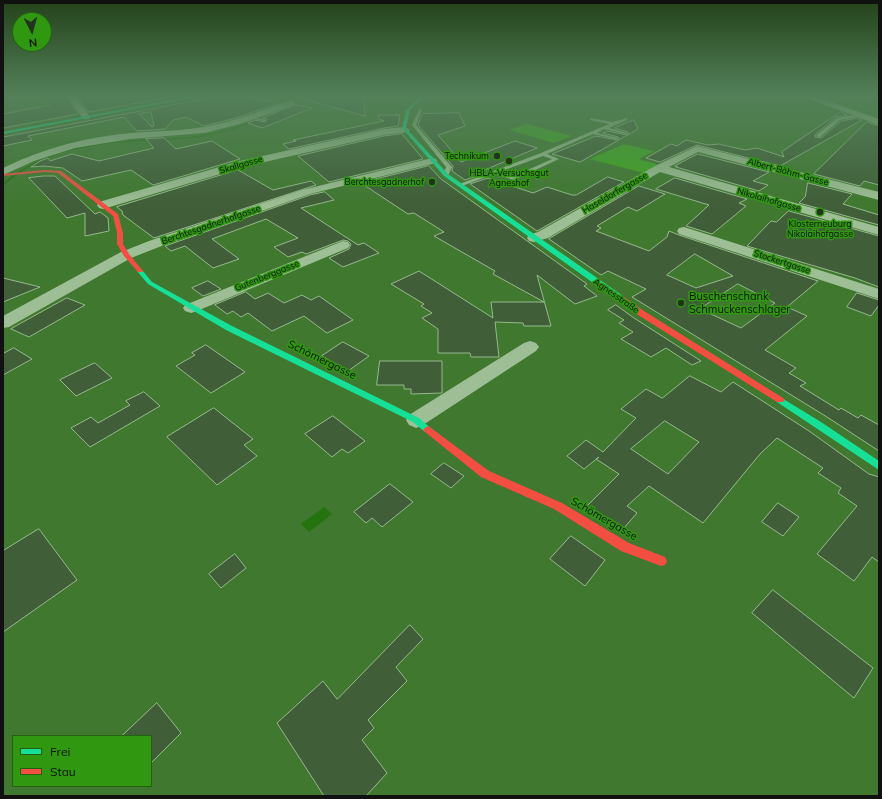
<!DOCTYPE html>
<html>
<head>
<meta charset="utf-8">
<style>
	body { margin:0 }
	#map { position:relative; width:882px; height:799px; overflow:hidden; background:#407830; font-family:Mulish,sans-serif }
	canvas { display:block }
	.frame { position:absolute; inset:0; border:4px solid #111; pointer-events:none }
	.legend { position:absolute; left:12px; top:735px; width:140px; height:52px; box-sizing:border-box; background:#309711; border:1px solid #246111; margin:0; padding:5px 7px; list-style:none; font-size:12px; color:#111 }
	.legend li { display:flex; align-items:center; gap:8px; height:20px }
	.legend b { width:20px; border:1px solid #246111 }
	.north { position:absolute; left:12px; top:12px; width:40px; height:40px; box-sizing:border-box; background:#309711; border:1px solid #246111; border-radius:50%; rotate:174deg; font-size:11px; font-weight:700; line-height:16px; text-align:center; color:#111 }
	.north::after { content:''; display:block; margin:auto; width:14px; height:18px; background:#21351c; clip-path:polygon(50% 0,100% 100%,50% 72%,0 100%) }
</style>
</head>
<body>
<div id="map">
<canvas width="882" height="799"></canvas>
<div class="frame"></div>
<ul class="legend">
<li><b style="height:5px;background:#16e098"></b>Frei</li>
<li><b style="height:5px;background:#f24e42"></b>Stau</li>
</ul>
<div class="north">N</div>
</div>
<script>
const ctx = document.querySelector('canvas').getContext('2d');
ctx.lineJoin = 'round';
function fill(path, color) { ctx.fillStyle = color; ctx.fill(path, 'evenodd'); }
function trace(path, color, width, dash) { ctx.strokeStyle = color; ctx.lineWidth = width; ctx.lineCap = dash ? 'butt' : 'round'; ctx.setLineDash(dash || []); ctx.stroke(path); }
function drawText(font, color, halo, rows, align = 'center') {
  ctx.font = font + ' Mulish,sans-serif'; ctx.lineWidth = 3; ctx.setLineDash([]); ctx.textBaseline = 'middle'; ctx.strokeStyle = halo; ctx.fillStyle = color; for (const [text, x, y, turn = 0] of rows) {
    ctx.save(); ctx.translate(x, y); ctx.rotate((+turn || 0) * Math.PI / 180); ctx.textAlign = isNaN(turn) ? turn : align; if (halo) ctx.strokeText(text, 0, 0); ctx.fillText(text, 0, 0); ctx.restore();
  }
}
fill(new Path2D(`
	M527 124 572 136 554 143 509 130Z
	M624 144 654 151 639 159 658 165 644 173 590 159Z`), '#3ea91c');
fill(new Path2D(`
	M324 507 332 514 309 532 301 524Z`), '#24730e');
fill(new Path2D(`
	M314 97 315 98 292 108H290Z
	M269 115 271 116 235 129 197 138 110 143 77 149 61 153 46 159 31 166 17 175 3 186V183C42 151 86 143 136 140 156 138 176 139 196 136 221 133 246 124 269 115Z`), '#24730e');
const building = new Path2D(`
	M56 94H65L78 114 3 128V114L50 105 43 96Z
	M76 94H185L89 112Z
	M215 94H248L249 98 279 103 236 118 204 126 186 117 173 120 165 129 137 131 124 117 28 136 32 140 3 146V137L210 98ZM151 112 154 126 152 127 139 114Z
	M304 94H363L365 116 303 99Z
	M295 105 312 108 262 128 248 123 255 120 265 122 267 119 263 118Z
	M841 112 847 115 836 117 815 135V137L821 138 841 121 857 118 862 120 780 166 697 145 660 162 646 158 671 144 677 146 686 140 708 145 719 144 745 150 757 148 784 157 782 152Z
	M459 113 465 126 438 135 461 162 515 141 537 148 475 174 479 175 465 180 452 171 453 166 418 125 422 114Z
	M379 115H400L398 126 384 128 289 149 283 144 296 141 293 140 384 121 379 119Z
	M634 120 638 129 580 162 552 154 596 136 617 140 619 138 618 137 603 133 607 131 627 135 629 133 628 132 615 128Z
	M867 122 879 126V185L864 181 860 186 814 174Z
	M402 134 423 159 329 182 298 156 384 136Z
	M164 138 176 149 212 141 240 159 153 185 131 170 82 181 63 168 44 166 31 167 40 161 48 158 50 161 72 154 99 161 103 160 154 148 146 139Z
	M698 154 769 172 753 181 768 185 759 191 676 167H678L675 166Z
	M429 166 441 179 587 284 584 286 597 296 575 304 537 275 551 326H524L523 323 495 322 499 357H471L470 353H438V329L422 318 432 313 421 306 424 304 391 284 419 271 493 318 491 302H544L493 274 495 271 434 236 444 232 414 213 408 214 361 183Z
	M238 170 273 190 311 181 316 185 154 238 123 215 122 211 117 207Z
	M44 176H55L95 214 100 212 108 218 109 231 85 236V213L67 218 29 178Z
	M608 177 624 182 537 231 470 184 488 178 533 193 547 187 572 195H576Z
	M675 178 747 199 739 203 746 206 712 234 686 226 709 205 656 189Z
	M808 183 852 194 843 204 879 215V225L799 203 805 197Z
	M639 186 665 194 637 211 628 207 597 226 601 228 596 231 649 251 667 237 669 231 679 235 818 281 787 307 807 316 765 350 796 368 789 373 806 383 800 386 839 410 841 408 858 418 861 415 879 425V451L827 417 632 297 646 289 608 271 601 275 549 239ZM695 254 733 276 696 288 667 275ZM738 284 775 303 741 328 700 309Z
	M325 192 334 200 301 208 358 245 364 243 379 253 343 267 329 258 349 249 351 244 348 241 343 240 306 254 302 252 288 257 274 247 298 238 266 219 212 239 239 259 213 268 185 246 171 251 165 246 310 195Z
	M789 211 879 236V287L855 278 747 246 771 221 776 222Z
	M3 278 40 287 3 302Z
	M208 281 221 289 203 296 192 288Z
	M246 292 255 299 268 293 284 303 302 295 311 300 319 296 353 320 327 333 304 316 272 331 248 313 241 317 233 311 227 314 215 305Z
	M857 293 879 300V305L871 316 847 307Z
	M67 298 85 305 29 337 11 329Z
	M616 305 634 318 701 361 692 365 666 348 651 357 621 339 633 332 619 323 624 320 608 310Z
	M343 342 369 356 348 371 322 356Z
	M206 345 245 372 211 393 176 366 195 355 192 353Z
	M14 348 32 359 3 375V354Z
	M380 361H442V393L411 394V389H404V385H377Z
	M95 363 112 378 76 396 60 380Z
	M690 376 721 392 733 382 809 431 869 474 879 477V562L872 557 854 581 817 554 857 506 838 493 841 488 818 473 823 468 777 438 760 454 703 523 649 486 627 506 637 513 623 529 586 507 619 474 596 459 599 457 584 469 567 456 586 440 603 452 636 418 621 409 646 389 662 398ZM665 421 699 442 668 474 631 449Z
	M144 392 160 406 90 447 71 428 91 417 98 423 130 405 126 401Z
	M214 408 253 439 244 445 257 456 217 485 167 437Z
	M333 416 365 441 348 453 342 449 332 457 305 434Z
	M444 463 464 476 451 488 431 474Z
	M390 484 413 502 382 527 372 518 366 523 354 512Z
	M778 503 799 517 783 536 762 522Z
	M39 529 77 580 3 632V551Z
	M571 536 605 560 585 586 550 559Z
	M235 554 246 568 221 588 209 574Z
	M773 590 873 668 854 698 752 613Z
	M410 625 423 639 396 667 407 681 368 720 374 728 362 740 387 773 366 796H324L277 723 323 681 337 699Z
	M157 703 181 733 151 763V736H122Z`);
fill(building, '#405e38');
trace(building, '#97b88e', 1);
fill(new Path2D(`
	M419 109 422 110 416 125 452 167 448 176 443 175 446 167 412 125Z
	M860 114 862 116 840 120 820 137 816 136 837 118Z
	M249 116 266 120 264 121 251 118Z
	M590 118 613 122 627 118V120L609 128 628 133 626 134 604 129 597 133 618 138 616 139 593 134 547 154 559 159 514 180 494 174 462 186 457 185 541 153 609 124 590 120ZM543 156 552 159 512 177 499 172Z`), '#9ebe95');
fill(new Path2D(`
	M66 94H74L90 117 89 119H83Z
	M796 94H808L879 119V125Z
	M288 101H294L295 103 294 105 240 124 204 133 130 139 75 148 34 161 3 175V168C43 148 87 137 131 133 155 131 180 131 204 127 233 122 260 111 288 101Z
	M405 127 410 130 408 132 384 135 247 166 103 209 99 208 97 205 99 202 240 161 384 129Z
	M697 146 879 192V200L698 152 669 167 879 227V235L660 172 548 238 534 242 529 241 527 238 529 235 538 232 655 166Z
	M432 158 436 159 437 161 436 163 310 194 159 247 131 258 9 327 3 328V316L121 252 149 241 302 190Z
	M684 227 879 289V299L679 234 677 231 679 228Z
	M343 241 348 242 350 245 348 248 197 311 191 313 185 311 183 308 185 305Z
	M530 341 536 343 539 347 536 351 423 425 416 428 409 425 406 420 409 415 524 343Z`), '#9ebe95');
fill(new Path2D(`
	M203 94H212L3 134V132Z
	M423 94H427L410 110 406 128 448 174 623 296V300H617L444 176 402 128 406 110Z
	M140 269 142 270 152 282 232 326 419 418 433 430 431 432H425L413 422 226 330 148 284 137 271Z
	M780 397 821 422 879 461V470L777 402 775 400Z`), '#16e098');
fill(new Path2D(`
	M44 170 61 171 118 214 123 233V244L129 254 143 271 142 272H138L124 256 117 244V233L113 216 58 173 44 172 3 176V174Z
	M617 296H623L644 311 783 398 785 400 783 402H777L638 315 617 300Z
	M428 426 431 428 489 471 562 503 629 543 665 557 667 561 665 565 661 566 621 551 554 509 481 477 425 432 423 430 425 428Z`), '#f24e42');
const sky = ctx.createLinearGradient(0, 0, 0, 206);
sky.addColorStop(0, '#23421a');
sky.addColorStop(0.46, '#538059');
sky.addColorStop(1, '#53805900');
ctx.fillStyle = sky;
ctx.fillRect(0, 0, 882, 206);
for (const [x, y, r, color] of [
	[497,156,4,"#21351c"],
	[509,161,4,"#21351c"],
	[432,182,4,"#21351c"],
	[820,212,4,"#21351c"],
	[681,303,4,"#21351c"]
]) { const dot = new Path2D(); dot.arc(x, y, r, 0, 2 * Math.PI); ctx.fillStyle = color; ctx.fill(dot); trace(dot, '#309711', 1.5); }
drawText('9px', '#111', '#309711', [
	["Technikum",489,156],
	["HBLA-Versuchsgut",509,173,"center"],
	["Agneshof",509,183,"center"],
	["Berchtesgadnerhof",424,182],
	["Klosterneuburg",820,224,"center"],
	["Nikolaihofgasse",820,234,"center"]
], 'right');
drawText('9px', '#111', '#309711', [
	["Skallgasse",241,165,-16],
	["Albert-Böhm-Gasse",788,172,15],
	["Haseldorfergasse",615,193,-30],
	["Nikolaihofgasse",769,200,16],
	["Berchtesgadnerhofgasse",211,225,-19],
	["Stockertgasse",782,262,18],
	["Gutenberggasse",267,276,-22],
	["Agnesstraße",616,296,35]
]);
drawText('11px', '#111', '#309711', [
	["Buschenschank",689,297],
	["Schmuckenschlager",689,310]
], 'left');
drawText('11px', '#111', '#309711', [
	["Schömergasse",322,360,26],
	["Schömergasse",604,519,30]
]);
</script>
</body>
</html>
